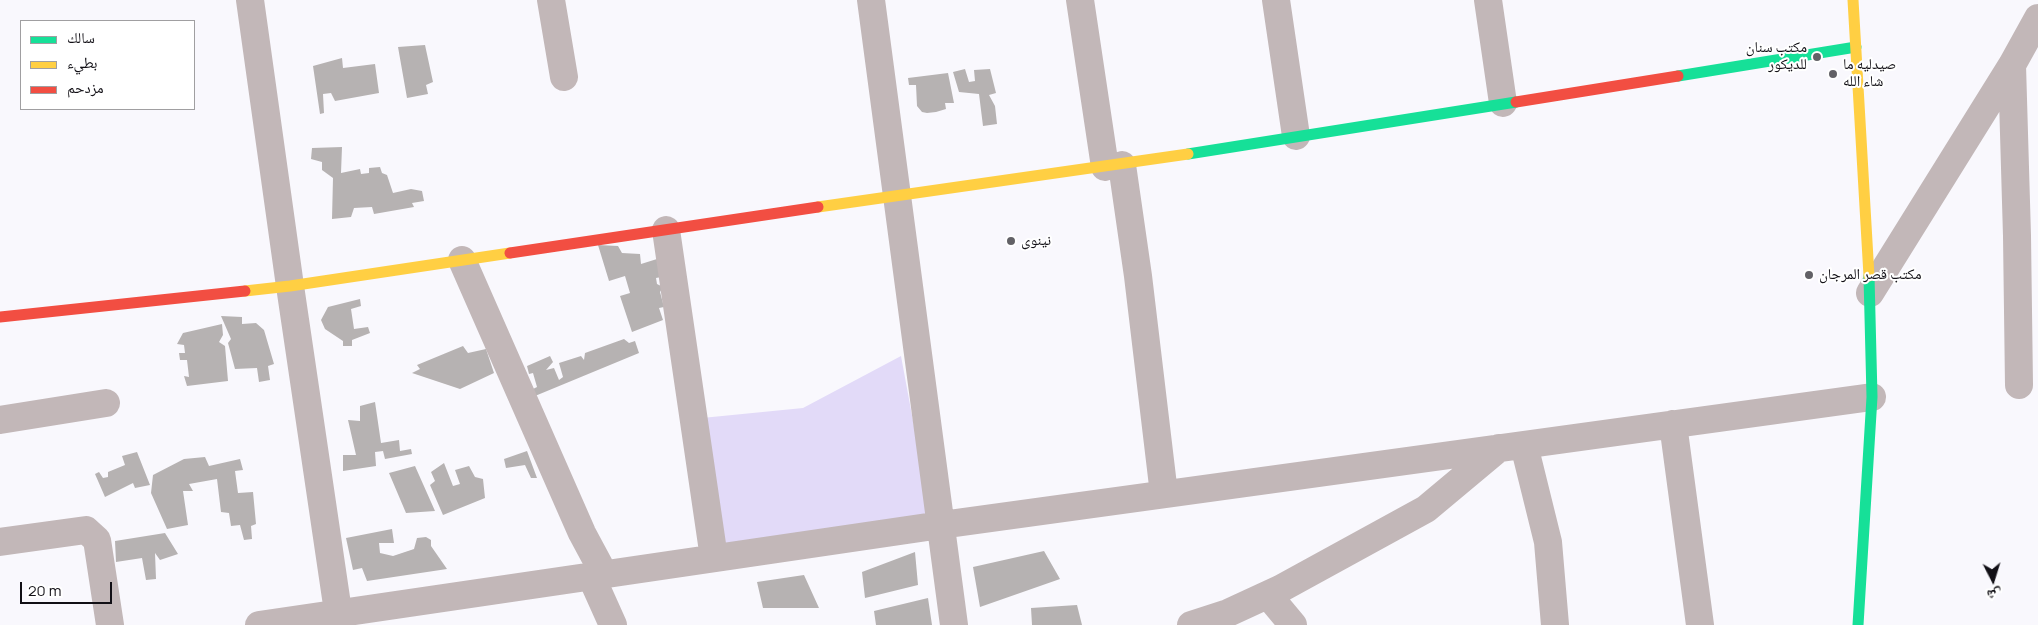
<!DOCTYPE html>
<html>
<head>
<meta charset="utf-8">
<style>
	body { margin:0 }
	#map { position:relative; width:2038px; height:625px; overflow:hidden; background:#f9f8fd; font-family:Manrope,"Noto Naskh Arabic",sans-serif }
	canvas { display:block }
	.legend { position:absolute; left:20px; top:20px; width:175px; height:90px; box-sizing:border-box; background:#fff; border:1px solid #a09fa1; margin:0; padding:6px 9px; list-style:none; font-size:15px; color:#110f15 }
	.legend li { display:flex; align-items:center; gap:10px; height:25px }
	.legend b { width:25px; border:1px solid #a09fa1 }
	.north { position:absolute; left:1968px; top:555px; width:50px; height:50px; -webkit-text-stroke:4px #fff; paint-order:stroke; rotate:175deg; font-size:14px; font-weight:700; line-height:20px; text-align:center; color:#110f15 }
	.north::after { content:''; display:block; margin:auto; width:18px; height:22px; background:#110f15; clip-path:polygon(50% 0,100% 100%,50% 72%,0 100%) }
	.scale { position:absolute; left:20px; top:582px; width:92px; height:22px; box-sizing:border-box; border:2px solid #110f15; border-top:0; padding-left:6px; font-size:15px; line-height:18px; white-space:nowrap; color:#110f15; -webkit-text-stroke:4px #fff; paint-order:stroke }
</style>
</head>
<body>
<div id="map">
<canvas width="2038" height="625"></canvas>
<ul class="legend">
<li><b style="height:6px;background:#16e098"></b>سالك</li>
<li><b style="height:6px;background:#ffcf43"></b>بطيء</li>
<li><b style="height:6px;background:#f24e42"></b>مزدحم</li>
</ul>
<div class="north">ش</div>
<div class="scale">20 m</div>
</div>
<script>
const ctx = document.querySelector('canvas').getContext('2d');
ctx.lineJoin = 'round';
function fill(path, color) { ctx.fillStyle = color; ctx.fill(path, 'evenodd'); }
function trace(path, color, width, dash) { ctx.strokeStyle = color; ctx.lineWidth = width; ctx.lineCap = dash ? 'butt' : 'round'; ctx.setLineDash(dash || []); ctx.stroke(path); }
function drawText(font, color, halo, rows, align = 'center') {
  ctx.font = font + ' Manrope,"Noto Naskh Arabic",sans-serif'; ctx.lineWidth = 4; ctx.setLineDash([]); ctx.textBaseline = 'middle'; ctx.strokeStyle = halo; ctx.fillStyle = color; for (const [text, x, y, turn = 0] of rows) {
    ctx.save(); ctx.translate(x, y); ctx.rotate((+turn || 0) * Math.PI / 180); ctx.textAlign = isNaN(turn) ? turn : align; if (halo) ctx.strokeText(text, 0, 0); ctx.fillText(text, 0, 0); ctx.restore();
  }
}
fill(new Path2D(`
	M901 356 931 518 725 546 702 418 803 408Z`), '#e2daf8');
fill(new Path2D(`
	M425 45 433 82 426 85 428 94 407 98 398 47Z
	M342 58 343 68 375 64 379 93 335 101 331 93 323 94 324 113 320 114 313 66Z
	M965 69 969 82 975 81 974 70 990 69 996 93 989 95 995 106 997 124 983 126 979 94 959 92 953 72Z
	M948 73 954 103H945L946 109 936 112 927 113 922 112 917 106 916 85H909L908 78Z
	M342 147 341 173 360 169 361 174 369 173V168L380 167 382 173 387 175 393 193 411 189 422 191 424 201 412 203 414 207 374 214 372 207 354 208 351 217 332 219 333 178 322 170V162L311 159 312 148Z
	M598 245 618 246 622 253 640 254 641 264 657 259 661 277 656 278 657 284 663 287 660 292 664 307 659 308 663 320 632 332 620 296 630 293 625 276 609 281Z
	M360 299 361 306 351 309 354 329 368 327 370 333 352 340V346H343V341L325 329 321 320 328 307Z
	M221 316 242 317V324L256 323 264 330 274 364 268 366 270 380 259 382 257 368 235 369 228 343 231 339Z
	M222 324 223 335 219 342 225 346 228 381 187 386 184 376 189 377 187 360H180L179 353H185L184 345 177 344 183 333Z
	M624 339 629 343 635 341 639 353 535 396 533 389 537 387 533 373 529 374 527 366 550 356 553 362 546 370 554 368 559 380 563 377 559 363 581 356 584 360 585 353Z
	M463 346 468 353 486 349 494 373 460 389 412 373 420 369 417 365Z
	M375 402 381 443 399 440 400 451 411 449 412 454 385 459 383 451 375 452 376 466 343 471V455H356L348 420 360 421V406Z
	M527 451 537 478H531L525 465 506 468 504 459Z
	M137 452 150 485 135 488 133 483 105 497 95 474 99 472 103 478 108 477V472L125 465 122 456Z
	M205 457 209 466 240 459 243 470 235 471 238 493 253 492 256 524 251 526 252 539 244 540 240 525 231 526 229 513 221 512 217 479 189 484 193 491H183L188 525 167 529 151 493 153 475 184 459Z
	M444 463 453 486 460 484 455 470 469 466 475 477 483 479 485 498 443 515 430 485 435 481 431 472Z
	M415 466 435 511 406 513 389 473Z
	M392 529 394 543H379L380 553 393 556 414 549 417 538 426 537 431 540V546L447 569 367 581 362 568 353 570 346 538Z
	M165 533 178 554 160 560 155 553 156 579 146 580 142 558 116 562 115 541Z
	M1044 551 1060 579 980 607 973 567Z
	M915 552 918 585 865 598 862 572Z
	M804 575 819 608H763L757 582Z
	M928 598 932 625H876L874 611Z
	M1077 605 1082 625H1032L1031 608Z`), '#b6b2b2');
trace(new Path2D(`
	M250 0 290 286 340 625
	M551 0 564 77
	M871 0 954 625
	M1080 0 1105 167
	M1276 0 1296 136
	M1488 0 1503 103
	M2012 65 2017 236 2019 385
	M1122 165 1138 276 1164 494
	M666 230 714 558
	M462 260 582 533 604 574
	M1870 293 2012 65 2038 18
	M0 420 106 403
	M1673 424 1700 625
	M1524 445 1548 542 1555 625
	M0 542 86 530 97 540 110 625
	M591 576 613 625
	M1268 595 1293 625
	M259 625 941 525 1872 397
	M1191 625 1228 613 1280 589 1426 509 1499 448`), '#c2b7b8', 28);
trace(new Path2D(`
	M1678 76 1856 47
	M1188 154 1516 102
	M1858 625 1872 397 1869 276`), '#16e098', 11);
trace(new Path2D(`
	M1853 0 1869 276
	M818 207 1188 154
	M245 291 290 286 510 253`), '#ffcf43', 11);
trace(new Path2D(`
	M1516 102 1678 76
	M510 253 818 207
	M0 317 245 291`), '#f24e42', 11);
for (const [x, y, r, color] of [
	[1817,57,5,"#626166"],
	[1833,74,5,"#626166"],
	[1011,241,5,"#626166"],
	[1809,275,5,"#626166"]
]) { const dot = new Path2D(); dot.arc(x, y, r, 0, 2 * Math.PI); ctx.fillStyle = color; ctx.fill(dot); trace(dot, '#fff', 2); }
drawText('15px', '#110f15', '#fff', [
	["مكتب سنان",1807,48,"right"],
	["للديكور",1807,65,"right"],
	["صيدليه ما",1843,65],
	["شاء الله",1843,82],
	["نينوى",1021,241],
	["مكتب قصر المرجان",1819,275]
], 'left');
</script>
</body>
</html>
